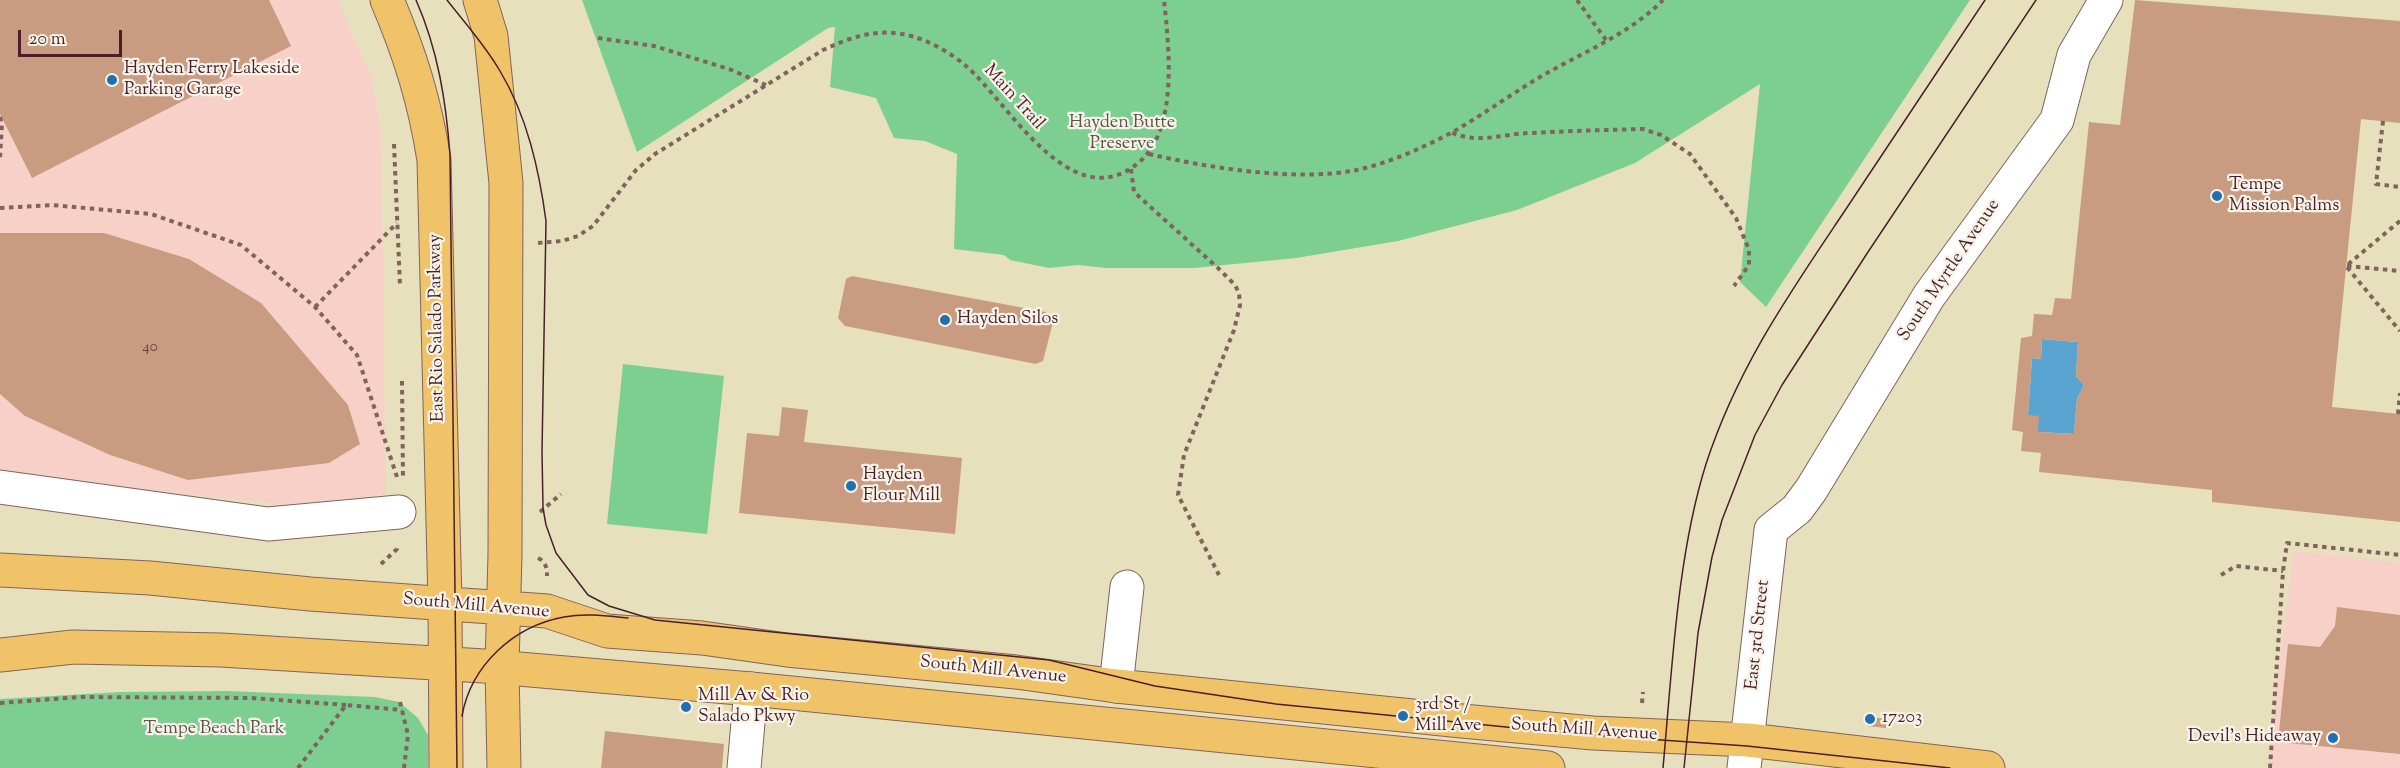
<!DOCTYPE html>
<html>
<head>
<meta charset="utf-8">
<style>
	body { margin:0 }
	#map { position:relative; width:2400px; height:768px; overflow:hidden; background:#e7e0bd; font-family:"Sorts Mill Goudy",serif }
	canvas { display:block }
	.scale { position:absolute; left:18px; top:30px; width:104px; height:27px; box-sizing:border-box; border:3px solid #4a1f2b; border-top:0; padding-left:8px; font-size:18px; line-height:21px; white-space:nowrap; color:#4a1f2b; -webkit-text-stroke:4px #f7f3e8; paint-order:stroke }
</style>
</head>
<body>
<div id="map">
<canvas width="2400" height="768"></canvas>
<div class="scale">20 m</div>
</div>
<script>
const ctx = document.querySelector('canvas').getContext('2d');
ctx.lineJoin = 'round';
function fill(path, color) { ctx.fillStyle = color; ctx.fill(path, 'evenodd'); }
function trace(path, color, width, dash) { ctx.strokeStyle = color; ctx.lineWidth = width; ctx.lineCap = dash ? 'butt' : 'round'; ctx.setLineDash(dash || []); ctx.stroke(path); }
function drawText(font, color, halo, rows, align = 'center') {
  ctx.font = font + ' "Sorts Mill Goudy",serif'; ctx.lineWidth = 4.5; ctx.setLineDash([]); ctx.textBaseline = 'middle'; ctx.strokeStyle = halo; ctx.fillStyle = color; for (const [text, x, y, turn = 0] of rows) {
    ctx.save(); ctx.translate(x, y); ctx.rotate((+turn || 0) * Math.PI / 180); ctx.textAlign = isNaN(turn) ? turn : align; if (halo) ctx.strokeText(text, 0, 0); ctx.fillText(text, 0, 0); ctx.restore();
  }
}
fill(new Path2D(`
	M0 0H338L372 79 381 129 386 495 284 505 0 474Z
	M2293 551 2400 562V768H2268Z`), '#f7d1c8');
fill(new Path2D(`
	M582 0H1970L1766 307 1740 282 1760 84 1635 163 1517 210 1398 241 1296 258 1194 268H1106L1078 265 1049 268 1010 260 1004 255 954 249 957 154 925 141 894 138 876 98 830 87 835 27 828 28 637 152Z
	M623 364 724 376 707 534 607 524Z
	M227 691 375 697 399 702 418 718 428 735V768H0V699L120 692Z`), '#7ccf91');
fill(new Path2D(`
	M2042 339 2078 342 2076 376 2084 385 2077 399 2074 434 2038 432 2028 415 2032 358 2041 359Z`), '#59a4d1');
fill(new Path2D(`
	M0 0H269L291 46 32 178 0 114Z
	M2135 0 2400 21V123L2361 119 2332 407 2400 414V522L2212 502V490L2039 472 2041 453 2021 451 2023 432 2012 430 2021 338 2032 336 2034 314 2052 315 2055 298 2071 299 2089 122 2120 125ZM2042 339 2078 342 2076 376 2084 385 2077 399 2074 434 2038 432 2039 416 2028 415 2032 358 2041 359Z
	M0 233H104L189 259 261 303 348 405 360 444 329 463 188 480 110 455 25 416 0 394Z
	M852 276 1046 312 1053 322 1043 361 1036 364 845 326 838 318 846 279Z
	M782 407 808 410 804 442 962 458 955 534 739 513 747 433 779 436Z
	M2337 607 2400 615V754L2278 742 2288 644 2320 647 2335 626Z
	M1868 717 1887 719 1886 728 1867 726Z
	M605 731 724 744 722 768H601Z`), '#c99c81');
const minor = new Path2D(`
	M0 487 268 524 399 512
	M1116 686 1127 587
	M744 768 751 689
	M1744 768 1771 530 1797 509 1811 490 1929 296 2057 120 2074 55 2106 0`);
const major = new Path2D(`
	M387 0C410 54 425 102 434 160L445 603 446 768
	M480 0 491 36 506 183 505 554 502 667 504 768
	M0 570 150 578 310 594 547 611 607 631 702 638 787 650 1016 672 1116 686 1462 721 1593 733 1748 740 1988 768
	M0 655 73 647 221 650 484 666 751 689 1548 768`);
trace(minor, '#81635e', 35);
trace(major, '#81635e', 35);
trace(new Path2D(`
	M1577 0 1606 40
	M598 38 654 46 729 69 766 85
	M0 117 2 124 0 158
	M2383 121 2376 184 2400 187
	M1452 133C1481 144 1500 134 1530 133 1568 131 1605 130 1643 129L1661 135 1690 154 1736 218 1749 250V265L1734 286
	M394 144 400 286
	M1149 154C1209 168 1298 182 1357 170 1389 163 1422 148 1451 133 1481 116 1510 95 1540 77 1581 53 1630 34 1663 0
	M1131 169 1134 192 1219 269 1235 285 1239 293 1240 305 1234 330 1184 455 1178 495 1219 575
	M0 208 52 205 151 214 241 245 315 307 357 355 397 477
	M2400 221 2346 266 2400 331
	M538 243 562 241 578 236 593 226 636 170 655 154 823 50C860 33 888 25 928 42 941 48 956 57 966 66 1008 102 1070 217 1137 164 1179 131 1169 48 1164 0
	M2347 266 2400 271
	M315 307 397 223
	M402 381 403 478
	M2398 414 2400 393
	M540 512 561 494
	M538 558C546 562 547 568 547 576
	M381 564 397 549V545
	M2221 575 2236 566 2283 571
	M400 702 408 735 404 768
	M0 703 81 697 251 698 346 705
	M1642 703 1643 692
	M298 768 346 705 402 710
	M2270 768 2283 571 2287 543 2400 555`), '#81635e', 4, [4.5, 4.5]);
trace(minor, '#fff', 33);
trace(major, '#f0c369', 33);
trace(new Path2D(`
	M416 0C438 50 446 101 450 155L457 768
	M447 0C465 23 485 45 500 71 527 116 539 169 546 221L542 452 543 508 546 525 556 553 588 595 609 606 655 620 1049 660 1155 686 1276 704 1576 734 1747 746 1950 768
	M462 716C471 665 514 626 564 617 586 613 607 616 628 618
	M1663 768C1672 671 1677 556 1706 464 1737 369 1787 297 1842 215 1890 143 1937 72 1985 0
	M1684 768 1698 633 1712 557 1722 520 1755 435 1782 385 1868 252 2036 0`), '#4a1f2b', 1.5);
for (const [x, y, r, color] of [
	[112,80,6,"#1f6fb2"],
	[2217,196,6,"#1f6fb2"],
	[945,320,6,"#1f6fb2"],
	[851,486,6,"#1f6fb2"],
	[686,707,6,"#1f6fb2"],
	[1403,716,6,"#1f6fb2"],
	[1870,719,6,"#1f6fb2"],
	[2333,738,6,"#1f6fb2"]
]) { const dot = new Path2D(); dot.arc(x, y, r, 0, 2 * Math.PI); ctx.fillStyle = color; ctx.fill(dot); trace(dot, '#f7f3e8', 2); }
drawText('15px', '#6a3e40', null, [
	["40",150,348]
]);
drawText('18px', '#4a1f2b', '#f7f3e8', [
	["Hayden Ferry Lakeside",124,70],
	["Parking Garage",124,91],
	["Tempe",2229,186],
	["Mission Palms",2229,207],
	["Hayden Silos",957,320],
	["Hayden",863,476],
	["Flour Mill",863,497],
	["Mill Av & Rio",698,697],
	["Salado Pkwy",698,718],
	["3rd St /",1415,706],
	["Mill Ave",1415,727],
	["17203",1882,719],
	["Devil's Hideaway",2321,738,"right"]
], 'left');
drawText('18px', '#4a1f2b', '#f7f3e8', [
	["Main Trail",1013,98,48],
	["South Myrtle Avenue",1950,271,-56],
	["East Rio Salado Parkway",438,328,-91],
	["South Mill Avenue",476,607,5],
	["East 3rd Street",1759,635,-84],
	["South Mill Avenue",993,671,6],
	["South Mill Avenue",1584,731,4]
]);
drawText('18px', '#59544a', '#f7f3e8', [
	["Hayden Butte",1122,124],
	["Preserve",1122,145],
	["Tempe Beach Park",214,730]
]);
</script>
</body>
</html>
